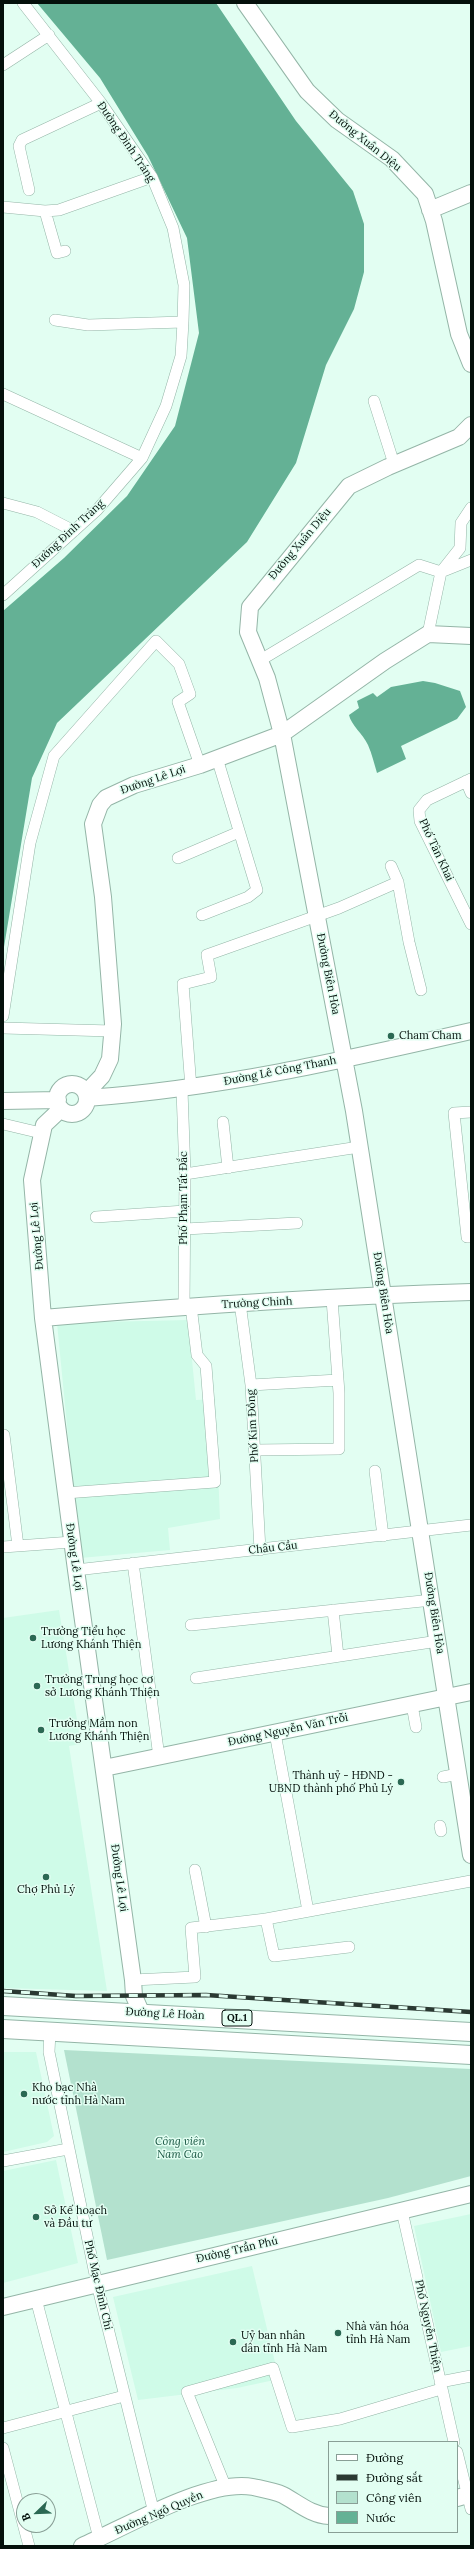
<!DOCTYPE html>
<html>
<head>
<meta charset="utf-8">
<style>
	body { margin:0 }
	#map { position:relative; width:474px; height:2549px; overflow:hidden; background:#e2fef2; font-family:Lora,serif }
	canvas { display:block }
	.frame { position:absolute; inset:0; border:4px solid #04100b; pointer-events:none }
	.legend { position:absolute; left:328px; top:2441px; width:130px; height:92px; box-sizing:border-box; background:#e2fef2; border:1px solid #899f96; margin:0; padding:5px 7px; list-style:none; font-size:12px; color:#04100b }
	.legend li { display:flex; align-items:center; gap:8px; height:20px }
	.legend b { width:20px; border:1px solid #899f96 }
	.north { position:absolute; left:16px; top:2493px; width:40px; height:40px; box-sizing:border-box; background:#e2fef2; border:1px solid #899f96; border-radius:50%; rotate:247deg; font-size:11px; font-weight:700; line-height:16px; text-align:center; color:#04100b }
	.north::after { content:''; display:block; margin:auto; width:14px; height:18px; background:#2b6853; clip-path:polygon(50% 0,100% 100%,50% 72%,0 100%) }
</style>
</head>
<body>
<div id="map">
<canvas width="474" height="2549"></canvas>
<div class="frame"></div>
<ul class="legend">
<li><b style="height:5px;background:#fff"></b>Đường</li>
<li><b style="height:5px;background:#2a3932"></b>Đường sắt</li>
<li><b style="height:11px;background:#b3e1ce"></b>Công viên</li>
<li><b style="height:11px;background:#64b195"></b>Nước</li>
</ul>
<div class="north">B</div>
</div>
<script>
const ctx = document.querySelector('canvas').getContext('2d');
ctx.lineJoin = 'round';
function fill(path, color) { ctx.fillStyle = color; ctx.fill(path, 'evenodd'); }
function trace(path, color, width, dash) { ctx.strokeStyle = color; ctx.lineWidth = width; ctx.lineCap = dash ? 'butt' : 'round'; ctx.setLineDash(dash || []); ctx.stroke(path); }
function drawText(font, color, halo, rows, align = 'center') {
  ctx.font = font + ' Lora,serif'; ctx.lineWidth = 3; ctx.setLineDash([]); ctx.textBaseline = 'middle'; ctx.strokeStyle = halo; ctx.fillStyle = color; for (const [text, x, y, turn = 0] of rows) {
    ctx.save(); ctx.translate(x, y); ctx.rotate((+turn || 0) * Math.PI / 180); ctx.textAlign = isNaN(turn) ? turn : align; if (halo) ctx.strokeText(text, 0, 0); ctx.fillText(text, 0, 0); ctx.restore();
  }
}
fill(new Path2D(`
	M188 1320 196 1400 215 1399 220 1519 168 1528 170 1550 80 1558 57 1323Z
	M59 1610 81 1744 69 1746 107 1991 3 1988V1618Z
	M3 2052H36L54 2136 47 2142 3 2152Z
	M56 2160 78 2263 3 2283V2171Z
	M471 2214V2346L441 2352 414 2226Z
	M252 2266 279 2379 237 2388 138 2400 113 2297Z`), '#cffbe8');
fill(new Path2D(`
	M64 2050 471 2069V2176L388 2198 107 2260Z`), '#b3e1ce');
fill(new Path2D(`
	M37 3H216L296 121 353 191 364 224V272L354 309 326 365 296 463 247 542 57 723 32 778 3 953V611L64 558 127 496 175 426 199 333 187 238 148 156 100 78Z
	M423 681 435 683 460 691 466 707 457 719 401 746 406 759 377 773C374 763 372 754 368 745 363 734 351 725 349 715L359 708 357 701 373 693 377 697 391 687Z`), '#64b195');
const street = new Path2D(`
	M3 65 49 35
	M29 190 19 146 22 140 101 103
	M3 207 45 211 59 210 152 177
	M45 211 57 253 65 251
	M55 320 88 325 183 322
	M3 394 142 458
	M374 401 394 464
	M3 503 37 512 74 531
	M3 595 97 510 142 458 166 406 181 356 183 322 184 285 173 228 152 177 101 103 23 3
	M428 634 441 572 460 548 461 523 471 508
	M259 661 419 565 441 572 471 560
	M471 779 427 800 419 810 420 821 471 924
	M466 781 471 793
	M178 858 239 832
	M391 866 398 882 409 942 421 990
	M202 915 248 897 257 890 217 758
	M3 1016 30 843 54 756 156 641 179 664 190 694 178 702 200 765
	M3 1028 112 1031
	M191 1088 183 984 211 977 207 955 339 908 398 882
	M182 1090 185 1174 184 1307
	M471 1112 454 1113 467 1237H471
	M223 1122 228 1168
	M3 1124 41 1133
	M185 1174 359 1147
	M96 1217 185 1211
	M185 1229 297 1223
	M240 1303 251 1385 260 1550
	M251 1385 338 1380
	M4 1435 18 1546
	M255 1450 339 1449V1393L332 1299
	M375 1471 383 1536
	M65 1493 215 1482 206 1366 197 1355 191 1306
	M3 1547 72 1542
	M133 1563 159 1757
	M76 1570 471 1525
	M333 1610 338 1656
	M191 1625 432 1600
	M196 1678 438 1641
	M412 1705 416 1727
	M275 1733 308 1911
	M443 1777 458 1774
	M440 1826 441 1831
	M195 1870 206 1927
	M266 1919 274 1956 349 1947
	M133 1980 195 1977 191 1928 266 1919 471 1881
	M50 2031 49 2052 97 2284 154 2513
	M3 2161 68 2149
	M402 2211 454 2442
	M36 2299 99 2538
	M440 2382 471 2376
	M3 2428 124 2396
	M3 2448 29 2546
	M457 2452 471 2509
	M226 2488 187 2392 273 2368 292 2427 340 2419 441 2389`);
const secondary = new Path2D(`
	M245 3 307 91 337 120 392 159 425 194 434 221 459 334 471 364
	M430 210 471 193
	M471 425 459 437 388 467 349 486 250 607 248 632 267 678 282 734 354 1111 471 1855
	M57 1099a15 15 0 1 1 30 0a15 15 0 1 1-30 0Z
	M86 1093 102 1076 110 1059 113 1024 103 897 93 824 100 805 106 798 134 785 200 765 282 734 385 661 428 634 471 636
	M87 1098C217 1089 344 1060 471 1031
	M3 1101 58 1100
	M61 1109 44 1125 32 1180 43 1318 76 1570 133 1980 134 1996 141 2012
	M43 1318C186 1306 328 1296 471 1292
	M104 1768 471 1692
	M3 2307 471 2194
	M457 2498 471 2494
	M82 2546C124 2528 208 2478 253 2487 262 2489 274 2491 283 2495 298 2503 311 2515 329 2516`);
const primary = new Path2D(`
	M3 2006 471 2032
	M3 2029 471 2055`);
trace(street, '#94b5a7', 12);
trace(secondary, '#94b5a7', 18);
trace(primary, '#94b5a7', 20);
trace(street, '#fff', 11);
trace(secondary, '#fff', 16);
trace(primary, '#fff', 18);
const rail = new Path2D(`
	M3 1991 76 1996 206 1995 471 2012`);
trace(rail, '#2a3932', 4.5);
trace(rail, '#e2fef2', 3, [9]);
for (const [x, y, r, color] of [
	[391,1036,4,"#2b6853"],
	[33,1638,4,"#2b6853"],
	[37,1686,4,"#2b6853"],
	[41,1730,4,"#2b6853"],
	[401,1782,4,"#2b6853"],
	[46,1877,4,"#2b6853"],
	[24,2094,4,"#2b6853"],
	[36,2217,4,"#2b6853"],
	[338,2333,4,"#2b6853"],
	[233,2342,4,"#2b6853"]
]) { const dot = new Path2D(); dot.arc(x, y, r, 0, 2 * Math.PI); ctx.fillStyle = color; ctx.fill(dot); trace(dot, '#e2fef2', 1.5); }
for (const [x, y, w] of [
	[237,2018,30]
]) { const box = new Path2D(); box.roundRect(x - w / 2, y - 8, w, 16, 3); ctx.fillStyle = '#e2fef2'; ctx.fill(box); trace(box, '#04100b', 1); }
drawText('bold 10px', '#04100b', null, [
	["QL.1",237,2018]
]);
drawText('11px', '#04100b', '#e2fef2', [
	["Đường Xuân Diệu",365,141,39],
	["Đường Đinh Tráng",126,142,56],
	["Đường Đinh Tráng",68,534,-43],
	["Đường Xuân Diệu",300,544,-50],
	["Đường Lê Lợi",153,780,-19],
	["Phố Tân Khai",436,850,65],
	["Đường Biên Hòa",328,974,79],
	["Đường Lê Công Thanh",280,1071,-11],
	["Phố Phạm Tất Đắc",184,1198,-90],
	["Đường Lê Lợi",37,1236,-95],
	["Đường Biên Hòa",383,1293,81],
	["Trường Chinh",257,1303,-3],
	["Phố Kim Đồng",253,1426,-93],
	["Châu Cầu",273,1548,-6],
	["Đường Lê Lợi",74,1557,82],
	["Đường Biên Hòa",434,1613,81],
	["Đường Nguyễn Văn Trỗi",288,1730,-12],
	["Đường Lê Lợi",119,1878,82],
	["Đường Lê Hoàn",165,2014,3],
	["Đường Trần Phú",237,2250,-13],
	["Phố Mạc Đĩnh Chi",98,2285,77],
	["Phố Nguyễn Thiện",428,2326,78],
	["Đường Ngô Quyền",159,2513,-23]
]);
drawText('11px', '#04100b', '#e2fef2', [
	["Cham Cham",399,1036],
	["Trường Tiểu học",41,1632],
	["Lương Khánh Thiện",41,1645],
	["Trường Trung học cơ",45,1680],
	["sở Lương Khánh Thiện",45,1693],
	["Trường Mầm non",49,1724],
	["Lương Khánh Thiện",49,1737],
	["Thành uỷ - HĐND -",393,1776,"right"],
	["UBND thành phố Phủ Lý",393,1789,"right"],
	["Chợ Phủ Lý",46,1890,"center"],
	["Kho bạc Nhà",32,2088],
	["nước tỉnh Hà Nam",32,2101],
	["Sở Kế hoạch",44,2211],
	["và Đầu tư",44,2224],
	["Nhà văn hóa",346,2327],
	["tỉnh Hà Nam",346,2340],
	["Uỷ ban nhân",241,2336],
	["dân tỉnh Hà Nam",241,2349]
], 'left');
drawText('italic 11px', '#165440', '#e2fef2', [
	["Công viên",180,2142],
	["Nam Cao",180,2155]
]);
</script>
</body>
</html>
